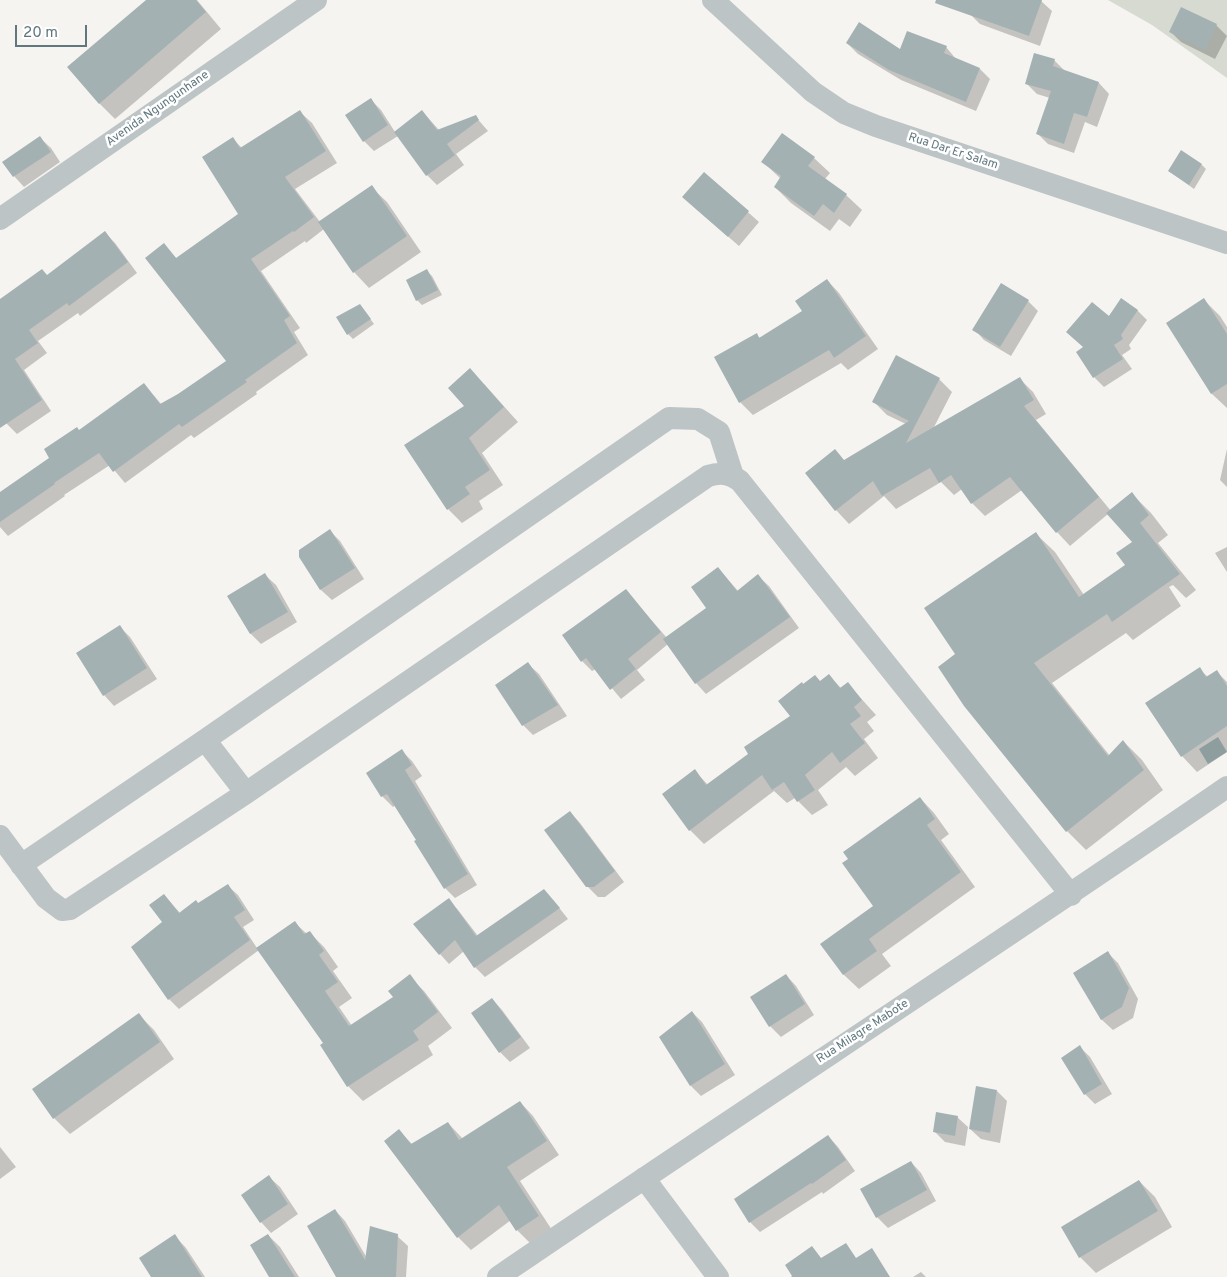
<!DOCTYPE html>
<html>
<head>
<meta charset="utf-8">
<style>
	body { margin:0 }
	#map { position:relative; width:1227px; height:1277px; overflow:hidden; background:#f5f4f1; font-family:Overpass,sans-serif }
	canvas { display:block }
	.scale { position:absolute; left:15px; top:25px; width:72px; height:22px; box-sizing:border-box; border:2px solid #5f777d; border-top:0; padding-left:6px; font-size:15px; line-height:18px; white-space:nowrap; color:#5f777d; -webkit-text-stroke:4px #fff; paint-order:stroke }
</style>
</head>
<body>
<div id="map">
<canvas width="1227" height="1277"></canvas>
<div class="scale">20 m</div>
</div>
<script>
const ctx = document.querySelector('canvas').getContext('2d');
ctx.lineJoin = 'round';
function fill(path, color) { ctx.fillStyle = color; ctx.fill(path, 'evenodd'); }
function trace(path, color, width, dash) { ctx.strokeStyle = color; ctx.lineWidth = width; ctx.lineCap = dash ? 'butt' : 'round'; ctx.setLineDash(dash || []); ctx.stroke(path); }
function drawText(font, color, halo, rows, align = 'center') {
  ctx.font = font + ' Overpass,sans-serif'; ctx.lineWidth = 5; ctx.setLineDash([]); ctx.textBaseline = 'middle'; ctx.strokeStyle = halo; ctx.fillStyle = color; for (const [text, x, y, turn = 0] of rows) {
    ctx.save(); ctx.translate(x, y); ctx.rotate((+turn || 0) * Math.PI / 180); ctx.textAlign = isNaN(turn) ? turn : align; if (halo) ctx.strokeText(text, 0, 0); ctx.fillText(text, 0, 0); ctx.restore();
  }
}
fill(new Path2D(`
	M1108 0H1227V78L1152 25Z`), '#d6dad0');
fill(new Path2D(`
	M1218 737 1227 752 1208 764 1199 749Z`), '#b2c5c5');
fill(new Path2D(`
	M148 0H197L221 29 115 119 99 103Z
	M974 0 1041 1 1052 11 1040 46 980 24 970 14Z
	M1216 25 1227 36 1215 59 1181 42 1171 32Z
	M847 43 901 51 946 47 956 59 980 69 990 79 976 111 901 80 858 54Z
	M1054 60 1065 71 1099 83 1109 94 1097 127 1085 122 1074 153 1048 144 1037 133 1050 98 1037 94 1027 84Z
	M370 99 381 110 395 132 422 111 439 130 475 116 488 131 456 154 464 165 437 185 427 175 398 136 374 151 364 141Z
	M300 112 312 123 337 163 295 189 320 222 371 187 387 202 421 252 369 288 354 272 324 229 306 243 305 241 261 271 300 328 294 332 308 355 256 392 257 394 194 438 191 435 125 483 110 465 64 495 65 496 8 536 0 527V493L51 458 79 431 144 384 162 405 228 361 164 245 177 259 239 215 233 139 242 148Z
	M40 138 51 148 60 162 24 187 14 176Z
	M814 158 830 173 825 179 846 195 862 210 850 227 839 219 830 231 791 203 775 187 781 179 763 162Z
	M1202 165 1206 169 1194 189 1169 171Z
	M704 173 759 222 739 246 694 207Z
	M105 233 115 243 137 273 80 316 78 313 38 341 47 353 24 370 51 411 17 434 7 424 0 413V304L48 276Z
	M427 271 432 276 442 295 422 305 417 300Z
	M827 280 839 293 878 349 848 370 841 363 753 415 740 402 716 358 756 334 760 338 803 312Z
	M1122 299 1138 311 1147 320 1129 345 1131 349 1122 355 1132 369 1104 387 1094 377 1078 352 1084 348Z
	M1204 300 1220 316 1227 327V408L1212 394 1168 323Z
	M1028 301 1038 311 1011 356 984 340 974 329Z
	M360 305 374 324 353 339 348 334Z
	M939 379 952 392 933 429 1020 379 1033 392 1046 414 1036 420 1111 511 1132 494 1151 513 1168 535 1158 543 1196 590 1186 598 1173 585 1169 587 1181 606 1133 640 1126 633 1052 683 1110 756 1123 741 1142 760 1163 790 1086 850 1067 831 957 655 1035 533 1055 552 1084 595 1126 565 1133 542 1108 514 1070 546 1057 532 1022 490 985 516 972 503 962 489 954 495 941 482 896 509 884 496 849 524 836 510 845 461 906 424 887 415 874 402Z
	M484 384 518 422 482 453 503 485 479 501 483 509 462 523 448 509 466 406Z
	M1227 449V487L1220 480Z
	M330 531 340 541 364 579 332 600 321 590 300 557Z
	M1227 547V572L1215 553Z
	M718 568 738 591 758 576 769 586 799 628 706 694 696 683 668 644 637 670 645 680 621 699 596 669 592 671 582 661 625 590 667 638 708 608Z
	M265 575 276 585 297 622 261 644 251 634 229 597Z
	M120 627 130 637 157 679 114 706 104 695Z
	M528 664 539 674 567 716 533 735 523 725Z
	M1199 669 1208 677 1216 671 1227 682V752L1197 772 1182 756Z
	M829 676 842 689 848 684 876 715 867 722 874 731 864 739 878 758 855 776 846 767 818 790 828 805 812 815 795 798 787 803 774 791 704 844 690 830 695 771 708 785 750 754 792 716 804 685 821 682Z
	M402 751 412 761 422 776 415 781 477 885 455 898 445 888 396 805 393 807 382 796 367 773Z
	M920 798 934 813 949 834 941 840 975 887 882 954 891 966 859 989 844 975 822 944 875 907Z
	M570 812 580 823 624 882 605 897H598L587 886Z
	M228 886 238 895 254 920 243 927 257 948 294 922 307 934 309 932 324 947 338 967 333 971 352 998 339 1007 352 1026 395 998 409 976 424 991 452 1028 428 1046 433 1055 363 1101 348 1086 322 1045 325 1044 259 950 179 1009 169 999 132 948 164 923V895L180 913 199 905Z
	M448 900 458 910 478 936 553 900 568 919 485 977 475 967 464 951 449 964 440 954Z
	M1108 953 1118 963 1138 999 1133 1018 1113 1030 1102 1020 1075 974Z
	M786 975 796 986 814 1015 781 1037 770 1026 751 997Z
	M492 999 502 1010 530 1048 510 1062 500 1052Z
	M692 1012 702 1022 735 1075 701 1096 691 1086 660 1037Z
	M138 1014 154 1030 174 1059 70 1134 54 1118 34 1090Z
	M1080 1047 1090 1057 1112 1094 1095 1104 1085 1094Z
	M997 1091 1007 1101 1000 1143 981 1139 970 1129Z
	M520 1102 533 1116 559 1155 520 1181 552 1230 531 1244 517 1230 511 1220 471 1250 458 1237 399 1131 412 1144 448 1123 463 1139Z
	M957 1117 968 1127 965 1146 945 1142 935 1132Z
	M828 1136 838 1147 855 1171 823 1194 822 1192 760 1232 750 1222Z
	M0 1147 16 1167 0 1179Z
	M911 1162 921 1173 936 1201 888 1228 877 1217Z
	M269 1177 280 1187 298 1214 271 1233 261 1222Z
	M1139 1181 1155 1197 1172 1227 1096 1273 1080 1257Z
	M335 1210 345 1221 367 1258 397 1236 408 1246 406 1277H338Z
	M268 1235 280 1247 299 1277H271Z
	M175 1236 186 1248 205 1277H153Z
	M921 1272 926 1277H913Z`), '#0003');
fill(new Path2D(`
	M146 0H196L206 12 99 104 67 67Z
	M936 0H1042L1029 36 935 3Z
	M1181 7 1217 24 1205 50 1169 32Z
	M859 22 900 49 907 31 947 46 944 53 980 68 966 102 889 70 846 43Z
	M1034 53 1055 59 1053 66 1099 82 1087 117 1074 113 1064 144 1036 134 1051 91 1025 84Z
	M371 98 388 125 363 142 345 115Z
	M300 110 326 151 285 177 314 217 294 232 293 231 251 259 290 316 284 320 297 343 245 380 247 382 182 427 179 424 113 472 99 453 54 483 55 484 0 522V492L49 458 44 449 77 427 79 430 144 383 160 404 178 394 226 361 145 258 164 243 176 258 238 214 202 157 233 137 240 148Z
	M422 110 437 130 476 115 479 120 447 144 455 155 426 176 394 132Z
	M782 133 815 157 808 166 847 194 834 213 823 204 814 216 774 187 781 176 761 162Z
	M40 136 51 152 13 177 2 162Z
	M1181 150 1202 164 1189 185 1168 171Z
	M704 172 749 211 728 237 682 197Z
	M372 185 407 236 353 273 318 222Z
	M105 231 128 262 69 306 67 303 29 330 38 343 15 359 42 400 0 428V299L42 269 47 275Z
	M427 269 438 290 416 301 406 280Z
	M827 279 866 336 834 358 829 350 739 403 714 357 757 333 759 338 802 311 795 301Z
	M1001 283 1029 300 1000 347 972 330Z
	M1121 298 1138 310 1121 335 1123 339 1114 345 1123 359 1093 378 1076 352 1083 347 1066 332 1092 302 1109 316Z
	M1204 298 1227 334V384L1211 394 1166 323Z
	M360 304 371 319 347 335 336 317Z
	M896 355 940 378 906 443 1020 377 1034 400 1024 406 1099 497 1056 533 1010 477 971 504 951 475 939 483 930 468 882 496 873 481 835 511 805 473 835 449 844 460 909 421 872 402Z
	M470 368 504 407 469 438 490 470 465 487 470 494 447 510 404 445 464 406 448 388Z
	M1132 492 1149 515 1140 523 1180 574 1112 622 1107 614 1034 663 1108 756 1123 740 1144 770 1066 832 964 706 938 667 955 654 924 608 1036 532 1079 597 1125 565 1116 553 1132 542 1106 513Z
	M330 529 355 568 320 590 299 557V550Z
	M718 567 737 591 758 574 790 617 695 684 663 639 706 608 691 587Z
	M265 573 288 612 250 634 227 596Z
	M626 589 661 632 628 659 636 669 610 690 586 658 581 662 562 635Z
	M120 625 147 668 103 696 76 653Z
	M528 662 558 705 522 726 495 685Z
	M1200 667 1206 677 1217 670 1227 686V726L1181 757 1145 703Z
	M829 674 840 688 848 682 862 700 854 707 861 716 850 724 865 743 840 763 832 752 805 775 815 790 797 802 784 782 772 790 762 775 689 831 662 794 695 769 706 785 748 754 744 747 790 716 778 701 802 682 803 684 815 675 820 681Z
	M402 749 412 765 405 770 468 874 444 889 414 841 416 840 387 794 381 797 366 773Z
	M920 797 935 819 927 825 961 872 869 939 877 951 843 975 820 944 873 906 842 863 848 859 843 852Z
	M570 811 615 871 594 887H586L544 830Z
	M228 884 245 910 234 917 250 940 168 1000 131 947 162 922 149 905 164 894 179 913 196 900 198 903Z
	M544 889 560 908 474 968 455 940 439 955 413 924 449 898 476 936Z
	M295 921 304 934 310 931 324 951 319 955 338 982 325 991 349 1026 393 997 388 991 410 974 438 1012 413 1031 419 1040 347 1087 320 1045 323 1043 256 948Z
	M1108 951 1129 988 1122 1007 1101 1020 1073 973Z
	M786 974 805 1004 769 1027 750 997Z
	M492 998 521 1037 499 1053 471 1013Z
	M692 1011 725 1064 690 1086 659 1037Z
	M139 1013 160 1042 53 1119 32 1089Z
	M1080 1045 1102 1084 1084 1095 1061 1058Z
	M976 1086 997 1090 990 1133 969 1129Z
	M520 1101 547 1141 507 1167 539 1216 516 1231 499 1205 457 1238 384 1141 399 1129 411 1144 448 1122 459 1140Z
	M936 1112 958 1116 955 1136 933 1132Z
	M828 1135 846 1160 812 1184 811 1183 749 1223 734 1199Z
	M911 1161 927 1190 876 1218 860 1189Z
	M269 1175 288 1204 260 1223 241 1195Z
	M1139 1180 1158 1211 1079 1258 1061 1227Z
	M335 1209 365 1260 370 1226 398 1234 396 1277H336L307 1226Z
	M175 1234 202 1277H151L139 1258Z
	M268 1234 295 1277H269L250 1245Z
	M846 1243 856 1258 872 1248 890 1277H791L792 1276 785 1265 812 1246 821 1258Z`), '#a4b1b3');
trace(new Path2D(`
	M713 0 813 92 844 113 876 126 1227 243
	M0 219 316 0
	M205 740 246 793
	M0 836 46 898 62 910 70 909 246 793 708 476C720 472 729 473 740 481L1071 895
	M21 865 205 740 669 418 698 419 719 432 733 476
	M644 1178 718 1277
	M498 1277C740 1112 986 953 1227 787`), '#bdc4c6', 22);
drawText('12px', '#5f777d', '#fff', [
	["Avenida Ngungunhane",158,109,-35],
	["Rua Dar Er Salam",953,152,18],
	["Rua Milagre Mabote",863,1032,-33]
]);
</script>
</body>
</html>
